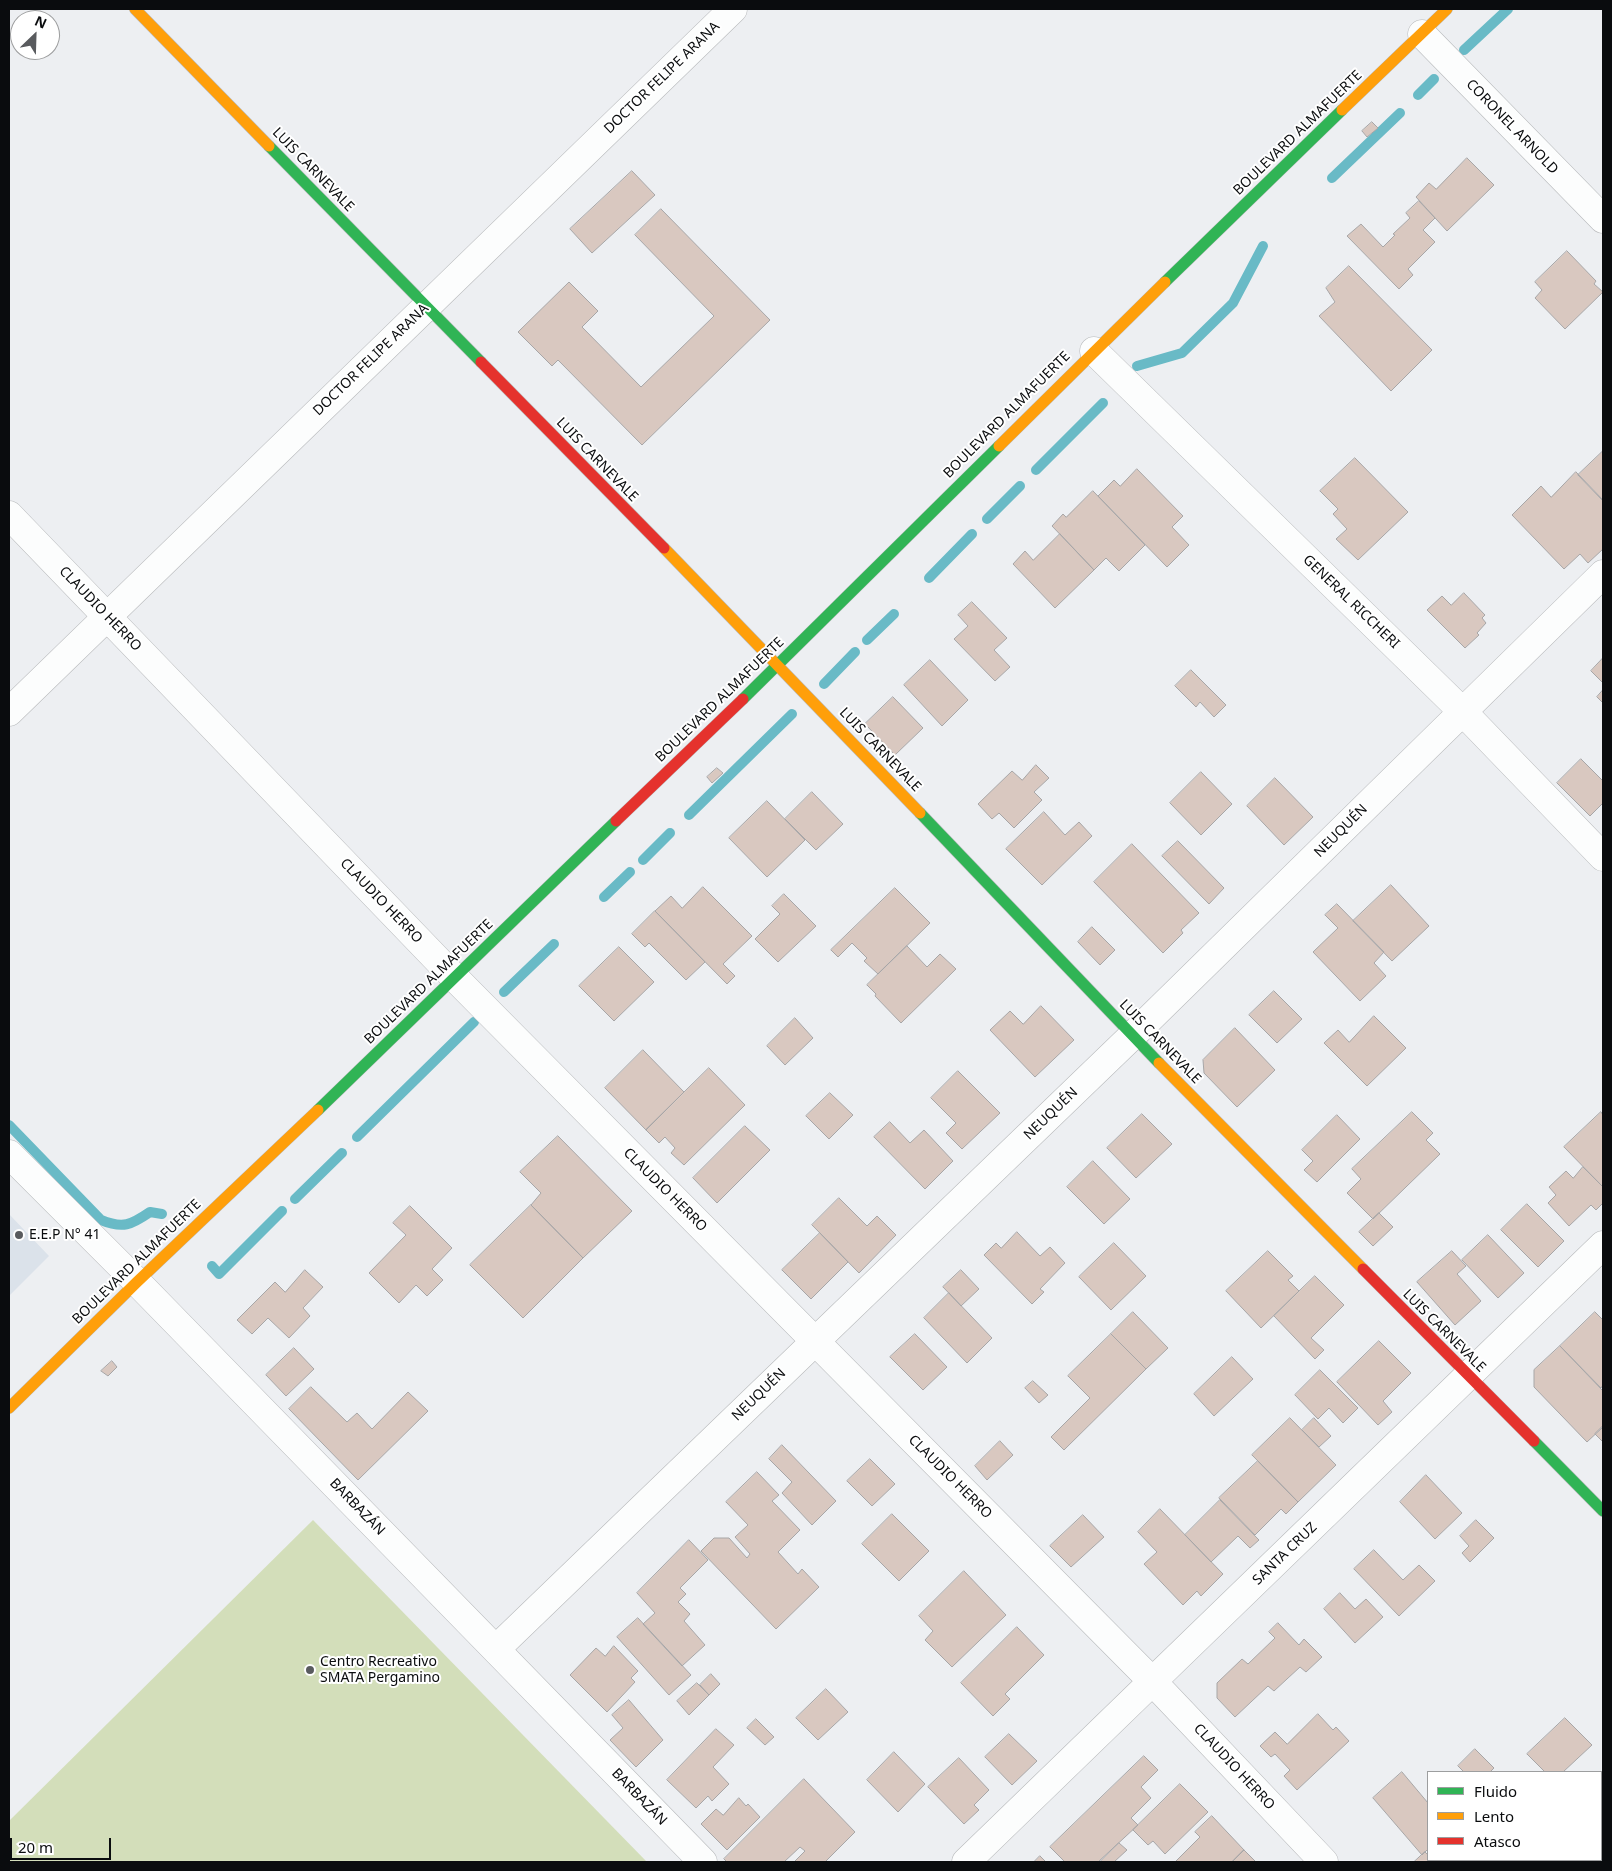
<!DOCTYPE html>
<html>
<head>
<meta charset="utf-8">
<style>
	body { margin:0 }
	#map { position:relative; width:1612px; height:1871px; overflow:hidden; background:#edeff2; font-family:"Noto Sans",sans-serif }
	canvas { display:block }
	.frame { position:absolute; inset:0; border:10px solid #0a0c0e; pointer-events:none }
	.legend { position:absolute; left:1427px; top:1771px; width:175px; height:90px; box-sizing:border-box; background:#fff; border:1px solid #9d9e9f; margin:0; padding:6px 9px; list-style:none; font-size:15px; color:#0a0c0e }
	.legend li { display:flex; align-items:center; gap:10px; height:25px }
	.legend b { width:25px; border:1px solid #9d9e9f }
	.north { position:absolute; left:10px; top:10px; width:50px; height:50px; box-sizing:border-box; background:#fff; border:1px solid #9d9e9f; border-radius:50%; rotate:24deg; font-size:14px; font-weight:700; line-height:20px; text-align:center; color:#0a0c0e }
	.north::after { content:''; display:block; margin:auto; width:18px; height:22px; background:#595b5e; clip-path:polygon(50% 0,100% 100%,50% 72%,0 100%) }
	.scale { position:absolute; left:10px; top:1838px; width:101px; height:22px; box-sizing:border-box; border:2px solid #0a0c0e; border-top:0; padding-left:6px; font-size:15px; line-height:18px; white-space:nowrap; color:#0a0c0e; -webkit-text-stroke:4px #fff; paint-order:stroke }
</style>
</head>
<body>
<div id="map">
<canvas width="1612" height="1871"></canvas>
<div class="frame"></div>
<ul class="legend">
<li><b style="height:6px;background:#30b455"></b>Fluido</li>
<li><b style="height:6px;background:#ff9f0a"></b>Lento</li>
<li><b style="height:6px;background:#e5322d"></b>Atasco</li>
</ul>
<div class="north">N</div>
<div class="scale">20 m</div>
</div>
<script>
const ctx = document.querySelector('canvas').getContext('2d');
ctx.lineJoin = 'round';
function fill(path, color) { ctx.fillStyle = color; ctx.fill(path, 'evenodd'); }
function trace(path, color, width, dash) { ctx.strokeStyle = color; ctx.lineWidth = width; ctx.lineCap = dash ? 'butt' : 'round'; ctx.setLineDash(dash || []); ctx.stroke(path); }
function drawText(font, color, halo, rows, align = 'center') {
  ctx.font = font + ' "Noto Sans",sans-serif'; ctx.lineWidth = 4; ctx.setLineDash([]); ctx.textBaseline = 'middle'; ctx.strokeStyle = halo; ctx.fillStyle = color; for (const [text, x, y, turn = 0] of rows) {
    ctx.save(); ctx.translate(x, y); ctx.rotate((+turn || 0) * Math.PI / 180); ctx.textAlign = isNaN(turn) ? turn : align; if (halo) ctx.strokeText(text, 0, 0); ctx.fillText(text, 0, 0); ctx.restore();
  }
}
fill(new Path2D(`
	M9 1214 49 1256 9 1296Z`), '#dbe2ea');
fill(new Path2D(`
	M313 1520 647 1862H9V1821Z`), '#d3deba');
trace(new Path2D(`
	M1464 50 1508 9
	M1418 95 1434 79
	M1332 178 1400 113
	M1137 366 1182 353 1233 303 1263 246
	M1036 470 1103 403
	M987 519 1020 486
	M929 578 972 534
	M867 640 894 614
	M824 684 855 652
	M689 815 792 714
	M643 860 670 833
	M604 897 630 872
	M504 992 554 944
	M9 1125 101 1220C123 1229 131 1225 150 1212L162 1214
	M357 1137 474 1022
	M295 1199 342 1153
	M212 1266 219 1274 282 1211`), '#69bac6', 10);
const building = new Path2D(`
	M1372 122 1378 128 1367 137 1362 131Z
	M1467 158 1494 185 1447 231 1416 197 1429 183 1436 189Z
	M632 171 655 195 592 253 570 229Z
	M1419 201 1435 218 1423 230 1435 242 1408 269 1413 275 1399 289 1347 236 1361 224 1383 247 1395 235 1393 234 1410 218 1406 213Z
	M661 209 770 320 642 445 558 360 552 366 518 332 569 282 598 311 582 327 641 387 714 316 635 235Z
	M1567 251 1596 281 1594 284 1603 292 1565 329 1535 298 1542 290 1535 282Z
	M1349 266 1432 350 1391 391 1319 316 1335 302 1326 288Z
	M1603 451V501L1578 475Z
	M1355 458 1408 512 1358 560 1336 539 1347 529 1333 514 1338 509 1320 491Z
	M1137 469 1183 516 1172 527 1189 545 1167 567 1098 496 1114 480 1120 486Z
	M1576 472 1603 500V549L1588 563 1580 554 1564 569 1512 515 1541 486 1551 497Z
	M1093 491 1145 545 1119 571 1106 558 1094 570 1052 526 1063 514 1066 517Z
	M1060 534 1094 570 1055 608 1013 564 1025 551 1033 560Z
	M1464 593 1485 615 1482 618 1486 623 1477 633 1479 635 1465 648 1427 610 1442 596 1451 605Z
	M972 602 1007 638 994 650 1010 667 995 681 954 639 968 626 958 615Z
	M1603 658V683L1591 671Z
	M930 660 968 700 942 726 904 685Z
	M1191 670 1226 705 1214 717 1200 702 1196 707 1175 686Z
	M1603 690V703L1597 697Z
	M893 697 923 728 895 755 865 724Z
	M1581 759 1603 781V803L1590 816 1557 783Z
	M1036 765 1049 778 1034 792 1042 800 1014 828 999 813 992 819 978 804 1012 771 1022 780Z
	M717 768 723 773 712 783 707 777Z
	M1201 772 1232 804 1201 835 1170 803Z
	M1275 778 1313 817 1284 845 1247 806Z
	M812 792 843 824 816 850 785 819Z
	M767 801 805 840 767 877 729 838Z
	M1044 812 1065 835 1079 822 1092 836 1042 885 1006 849Z
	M1178 841 1224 888 1209 904 1162 856Z
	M1132 844 1199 913 1181 930 1183 933 1163 953 1094 882Z
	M1391 885 1429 926 1392 961 1353 921Z
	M703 887 752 936 723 964 735 976 727 984 655 911 671 896 682 908Z
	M895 888 930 923 878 974 864 961 867 958 852 943 838 957 831 950Z
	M784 894 816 926 778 962 755 939 780 914 772 906Z
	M1337 904 1384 952 1374 963 1386 976 1360 1001 1313 952 1338 928 1325 915Z
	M655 911 705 962 686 980 649 943 645 947 632 934Z
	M1092 927 1115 950 1100 965 1078 942Z
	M907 946 927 967 940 954 956 969 901 1023 875 996 876 994 867 985Z
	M619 947 654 982 614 1021 579 986Z
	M1274 991 1302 1019 1277 1043 1249 1015Z
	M1041 1006 1074 1040 1035 1077 990 1030 1010 1011 1023 1024Z
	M1374 1016 1406 1048 1367 1086 1324 1043 1338 1030 1349 1042Z
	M795 1018 813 1038 785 1065 767 1046Z
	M1235 1028 1275 1070 1237 1107 1204 1073 1203 1060Z
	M643 1050 684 1092 646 1130 605 1088Z
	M709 1068 745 1105 684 1165 671 1153 675 1148 665 1137 659 1143 646 1130Z
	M958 1071 1000 1113 962 1149 946 1133 956 1123 931 1098Z
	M830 1093 853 1115 829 1139 806 1116Z
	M1412 1112 1433 1133 1426 1140 1440 1154 1373 1219 1347 1193 1361 1179 1352 1169Z
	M1601 1112 1603 1115V1187L1564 1147Z
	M1142 1114 1172 1144 1136 1178 1107 1148Z
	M1337 1115 1360 1139 1317 1182 1304 1170 1313 1161 1302 1150Z
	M890 1122 910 1143 924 1130 953 1161 925 1189 874 1137Z
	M745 1126 770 1150 717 1203 693 1178Z
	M558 1136 632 1211 583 1258 531 1205 541 1193 520 1172Z
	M1093 1161 1130 1199 1104 1224 1067 1187Z
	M1583 1167 1603 1187V1203L1596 1210 1591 1205 1569 1226 1548 1203 1556 1195 1549 1187 1566 1171 1573 1178Z
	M839 1198 867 1226 877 1216 896 1235 859 1273 812 1225Z
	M1527 1204 1564 1241 1538 1267 1501 1230Z
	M531 1205 583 1258 523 1318 470 1265Z
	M410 1206 452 1248 432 1269 443 1280 427 1296 416 1285 399 1303 369 1273 406 1235 393 1223Z
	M1379 1213 1393 1227 1373 1246 1359 1232Z
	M1017 1232 1040 1256 1050 1247 1065 1263 1040 1289 1044 1292 1032 1304 984 1255 996 1243 1001 1248Z
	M820 1233 848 1262 811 1299 782 1270Z
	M1488 1235 1524 1273 1498 1298 1462 1260Z
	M1114 1243 1146 1276 1111 1310 1079 1277Z
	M1268 1251 1293 1276 1288 1280 1299 1291 1261 1328 1226 1291Z
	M1452 1251 1466 1266 1457 1274 1481 1301 1455 1325 1417 1282Z
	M305 1270 323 1287 303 1308 310 1316 289 1338 268 1318 252 1334 237 1320 275 1282 285 1292Z
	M961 1270 979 1289 961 1306 943 1287Z
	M1315 1276 1344 1305 1311 1338 1324 1350 1315 1359 1274 1316Z
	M949 1293 992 1338 967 1363 924 1318Z
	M1133 1312 1168 1348 1146 1369 1111 1334Z
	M1595 1312 1603 1320V1385L1601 1388 1560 1346Z
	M915 1334 947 1367 923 1390 890 1357Z
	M1111 1334 1146 1369 1064 1450 1051 1437 1090 1398 1068 1376Z
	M1379 1341 1411 1373 1383 1401 1392 1412 1378 1425 1337 1382Z
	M1560 1346 1603 1391V1427L1587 1442 1534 1387V1370Z
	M294 1348 314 1369 286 1396 266 1375Z
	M1232 1357 1253 1379 1214 1416 1194 1394Z
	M112 1361 117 1367 108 1376 101 1371Z
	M1320 1370 1358 1408 1343 1423 1329 1408 1318 1419 1295 1395Z
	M1033 1381 1048 1395 1039 1403 1025 1388Z
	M311 1387 347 1422 357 1413 372 1429 408 1392 428 1411 358 1480 289 1409Z
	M1290 1418 1336 1465 1298 1502 1252 1455Z
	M1314 1418 1331 1436 1319 1447 1302 1430Z
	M1603 1426V1442L1595 1434Z
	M1000 1441 1013 1455 987 1480 975 1466Z
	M782 1445 836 1501 812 1525 782 1493 792 1482 769 1459Z
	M870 1459 895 1484 872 1506 847 1481Z
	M1258 1461 1298 1502 1286 1514 1281 1509 1255 1535 1219 1498Z
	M757 1472 779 1495 772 1501 800 1530 778 1552 798 1574 802 1569 819 1587 776 1629 701 1551 714 1538H729L747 1558 750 1554 735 1537 748 1525 726 1502Z
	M1426 1475 1462 1513 1435 1539 1400 1502Z
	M1220 1500 1259 1540 1250 1548 1238 1536 1211 1562 1185 1535Z
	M1160 1509 1223 1574 1201 1596 1197 1591 1183 1605 1144 1564 1157 1552 1138 1532Z
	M892 1514 929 1551 899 1581 862 1544Z
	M1083 1515 1104 1537 1071 1567 1050 1546Z
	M1476 1520 1494 1538 1470 1562 1462 1553 1469 1546 1460 1536Z
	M689 1540 708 1560 680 1588 686 1594 678 1602 690 1614 684 1621 705 1645 682 1666 643 1624 655 1613 637 1593Z
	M1374 1550 1403 1580 1419 1565 1435 1581 1399 1616 1354 1569Z
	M964 1571 1006 1615 952 1667 925 1640 933 1631 919 1616Z
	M1340 1593 1355 1609 1366 1599 1383 1617 1355 1643 1324 1609Z
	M638 1618 691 1675 669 1695 617 1637Z
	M1278 1623 1299 1645 1304 1639 1322 1657 1306 1672 1300 1667 1274 1691 1268 1686 1235 1717 1217 1698V1683L1242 1659 1248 1664 1275 1638 1269 1632Z
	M1017 1627 1044 1655 1005 1694 1010 1699 993 1716 961 1683Z
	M614 1646 638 1671 631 1678 635 1682 607 1712 570 1675 596 1648 605 1656Z
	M711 1674 720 1684 709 1695 700 1685Z
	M697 1683 709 1695 689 1715 677 1701Z
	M826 1689 848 1712 818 1740 796 1718Z
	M629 1700 663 1740 636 1767 610 1740 623 1728 612 1715Z
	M1318 1714 1333 1730 1336 1727 1349 1741 1297 1790 1284 1776 1290 1770 1275 1754 1271 1757 1260 1746 1275 1732 1287 1744Z
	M1565 1718 1592 1745 1563 1772H1545L1527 1754Z
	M756 1719 774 1737 765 1745 747 1728Z
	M716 1729 734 1745 713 1767 729 1784 712 1801 708 1796 696 1808 667 1780Z
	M1009 1734 1037 1761 1012 1785 985 1757Z
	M1475 1749 1494 1768 1490 1772H1464L1458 1766Z
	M894 1752 925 1784 898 1812 867 1780Z
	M1144 1756 1158 1770 1141 1787 1151 1798 1131 1818 1138 1825 1098 1862H1065L1050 1847Z
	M959 1758 989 1790 974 1805 979 1810 964 1824 928 1787Z
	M1402 1772 1428 1803V1849L1422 1855 1373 1798Z
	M804 1779 855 1832 826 1861 827 1862H794L805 1851 800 1847 784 1862H727L724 1859Z
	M1603 1779V1824L1601 1826V1781Z
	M1180 1784 1208 1812 1165 1854 1153 1841 1148 1845 1133 1830Z
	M739 1798 746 1806 748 1804 760 1817 727 1850 701 1824 716 1809 723 1815Z
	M1212 1816 1244 1850 1232 1862H1175L1200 1837 1195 1832Z
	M1119 1843 1127 1850 1114 1862H1100Z
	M1244 1850 1256 1862H1232Z
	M1425 1852 1428 1855V1860H1433L1435 1862H1414Z
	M1040 1856 1046 1862H1034Z
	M1480 1860H1512L1514 1862H1483Z
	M1521 1860H1533L1535 1862H1519Z`);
fill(building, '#d9c8c0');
trace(building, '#a7a6a7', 1);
const street = new Path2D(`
	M1422 34 1603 219
	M1094 351 1462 711 1603 857
	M9 515 455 978 1153 1682 1324 1862
	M9 712 733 9
	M9 1154 137 1282 703 1862
	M496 1649 1132 1036 1603 574
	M966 1862 1603 1245`);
const fast = new Path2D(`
	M269 146 481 362
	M1165 282 1342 110
	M743 699 999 446
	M920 813 1159 1063
	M318 1110 616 821
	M1534 1441 1603 1511`);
const slow = new Path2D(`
	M135 9 269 146
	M1342 110 1447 9
	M999 446 1165 282
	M664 548 920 813
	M1159 1063 1363 1269
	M9 1408 137 1282 318 1110`);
const jam = new Path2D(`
	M481 362 664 548
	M616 821 743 699
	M1363 1269 1534 1441`);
trace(street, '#b7b9bb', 29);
trace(fast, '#b7b9bb', 12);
trace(slow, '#b7b9bb', 12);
trace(jam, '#b7b9bb', 12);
trace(street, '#fcfdfd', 28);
trace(fast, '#30b455', 11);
trace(slow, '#ff9f0a', 11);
trace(jam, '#e5322d', 11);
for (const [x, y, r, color] of [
	[19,1235,5,"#595b5e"],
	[310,1670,5,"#595b5e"]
]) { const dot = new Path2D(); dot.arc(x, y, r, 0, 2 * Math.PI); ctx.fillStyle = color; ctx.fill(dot); trace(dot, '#fff', 2); }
drawText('14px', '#0a0c0e', '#fff', [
	["DOCTOR FELIPE ARANA",662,78,-44],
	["CORONEL ARNOLD",1512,127,46],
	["BOULEVARD ALMAFUERTE",1298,133,-44],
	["LUIS CARNEVALE",313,170,46],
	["DOCTOR FELIPE ARANA",371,360,-44],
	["BOULEVARD ALMAFUERTE",1007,415,-45],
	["LUIS CARNEVALE",597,460,46],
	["GENERAL RICCHERI",1351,602,44],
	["CLAUDIO HERRO",100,609,46],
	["BOULEVARD ALMAFUERTE",720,700,-44],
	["LUIS CARNEVALE",880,750,46],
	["NEUQUÉN",1341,831,-45],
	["CLAUDIO HERRO",381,901,46],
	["BOULEVARD ALMAFUERTE",429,982,-44],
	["LUIS CARNEVALE",1160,1042,46],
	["NEUQUÉN",1051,1114,-44],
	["CLAUDIO HERRO",665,1190,45],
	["BOULEVARD ALMAFUERTE",137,1262,-44],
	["LUIS CARNEVALE",1444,1331,45],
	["NEUQUÉN",759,1395,-44],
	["CLAUDIO HERRO",950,1477,45],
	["BARBAZÁN",357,1507,46],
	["SANTA CRUZ",1285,1554,-44],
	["CLAUDIO HERRO",1234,1767,47],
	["BARBAZÁN",639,1797,46]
]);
drawText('14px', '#0a0c0e', '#fff', [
	["E.E.P N° 41",29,1235],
	["Centro Recreativo",320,1662],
	["SMATA Pergamino",320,1678]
], 'left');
</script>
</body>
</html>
